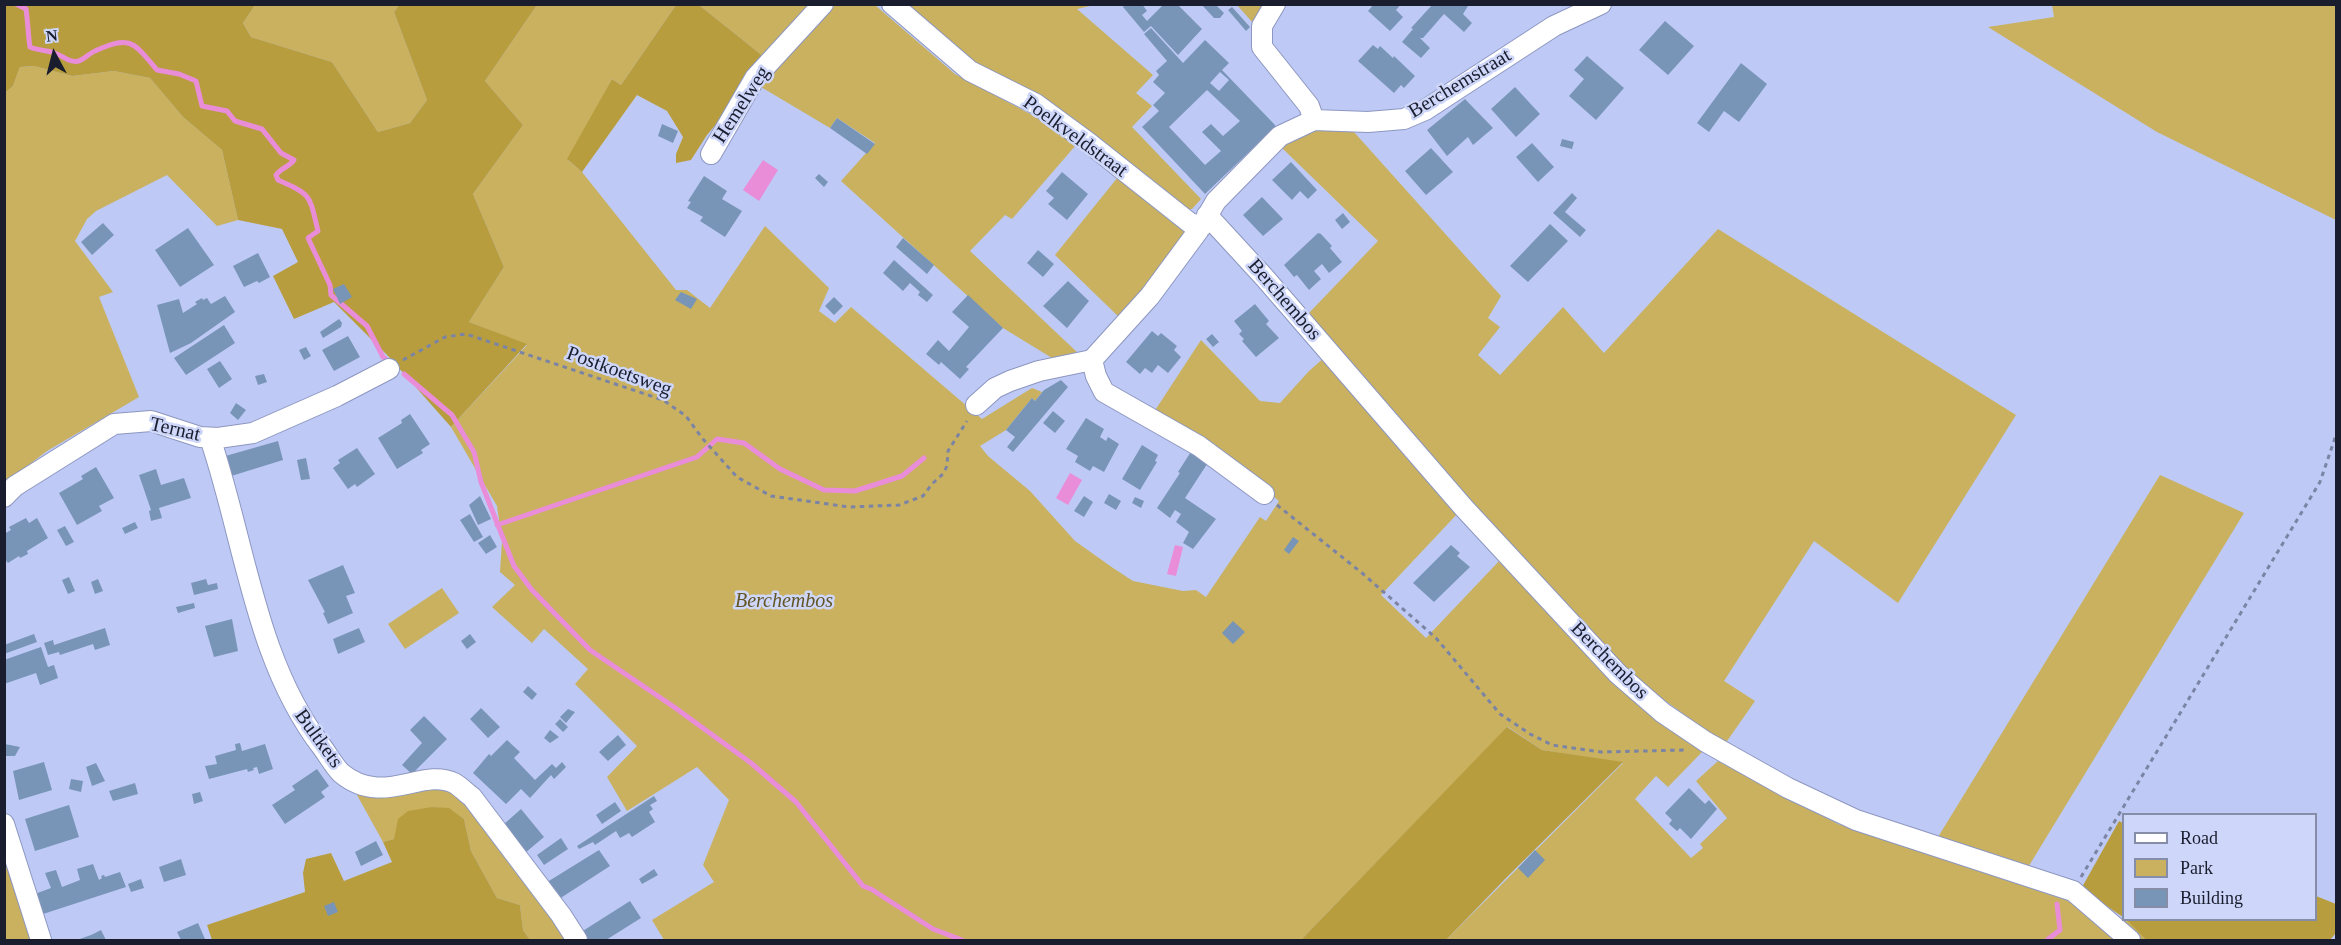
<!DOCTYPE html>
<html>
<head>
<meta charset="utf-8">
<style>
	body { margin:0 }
	#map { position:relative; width:2341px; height:945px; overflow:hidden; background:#becaf5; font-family:"Times New Roman",serif }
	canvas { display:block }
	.frame { position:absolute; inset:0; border:6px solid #191d2d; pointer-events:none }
	.legend { position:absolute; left:2122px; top:813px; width:195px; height:108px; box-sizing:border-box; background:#ced7fa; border:2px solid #868da8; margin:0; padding:8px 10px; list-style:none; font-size:18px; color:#191d2d }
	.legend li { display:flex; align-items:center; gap:12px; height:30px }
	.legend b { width:30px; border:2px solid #868da8 }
	.north { position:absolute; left:24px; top:24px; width:60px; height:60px; -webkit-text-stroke:4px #ced7fa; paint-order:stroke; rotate:353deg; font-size:16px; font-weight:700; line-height:24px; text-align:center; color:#191d2d }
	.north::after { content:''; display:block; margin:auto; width:21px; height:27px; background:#191d2d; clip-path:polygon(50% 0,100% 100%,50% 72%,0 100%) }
</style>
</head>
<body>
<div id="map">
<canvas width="2341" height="945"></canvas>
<div class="frame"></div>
<ul class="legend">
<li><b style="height:8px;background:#fff"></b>Road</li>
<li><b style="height:16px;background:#c9b15f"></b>Park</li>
<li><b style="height:16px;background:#7895b8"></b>Building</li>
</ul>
<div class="north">N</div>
</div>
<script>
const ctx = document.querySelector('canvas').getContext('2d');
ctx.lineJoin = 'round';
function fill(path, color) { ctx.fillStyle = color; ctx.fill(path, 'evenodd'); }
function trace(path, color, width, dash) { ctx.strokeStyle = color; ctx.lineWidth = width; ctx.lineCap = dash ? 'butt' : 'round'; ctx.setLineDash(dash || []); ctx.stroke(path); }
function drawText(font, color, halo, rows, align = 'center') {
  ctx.font = font + ' "Times New Roman",serif'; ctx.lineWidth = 5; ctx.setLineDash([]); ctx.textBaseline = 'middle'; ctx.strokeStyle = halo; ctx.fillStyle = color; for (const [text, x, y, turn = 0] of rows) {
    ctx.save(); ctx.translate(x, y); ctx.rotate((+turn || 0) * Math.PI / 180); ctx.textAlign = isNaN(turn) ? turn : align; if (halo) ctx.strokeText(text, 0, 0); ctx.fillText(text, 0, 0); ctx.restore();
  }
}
fill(new Path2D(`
	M255 5H399L394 12 427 100 410 123 378 132 332 62 251 37 243 23Z
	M537 5H676L621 85 612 79 568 160 582 172 676 290H687L710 308 765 226 829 288 819 311 835 323 851 307 982 419 1032 388 1042 392 1035 401 1032 398 1006 430 980 446 988 456 1030 491 1075 541 1113 568 1133 581 1183 591 1196 590 1206 597 1260 517 1266 521 1279 501 1235 466 1152 415 1201 340 1260 401 1280 403 1309 371 1325 357 1459 512 1381 595 1426 638 1501 559 1540 605 1632 698 1704 750 1668 787 1656 776 1635 799 1691 858 1703 848 1700 844 1727 818 1696 781 1718 761 1838 824 2129 921 2146 940H1446L1623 763 1542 750 1508 727 1301 940H664L652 920 714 882 703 865 729 800 697 767 627 811 607 777 637 746 575 684 588 669 544 629 532 643 492 607 515 585 500 572 502 541 497 506 451 427 527 345 469 322 504 267 473 194 523 125 485 81Z
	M699 5H817L769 61Z
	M835 5H875L955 74 1034 116 1076 145 1012 219 1005 215 970 251 1079 354 1061 360 1052 358 1003 328 841 181 875 143 837 118 830 128 761 87Z
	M904 5H1094L1077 9 1153 75 1136 93 1152 106 1132 127 1201 199 1192 209H1184L973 63Z
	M1237 5H1266L1253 23Z
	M2052 5H2336V220L2157 132 1988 27 2054 17Z
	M34 66 72 76 114 71 150 78 183 117 222 150 238 220 217 226 167 175 96 211 87 219 75 241 113 292 99 297 139 397 47 451 5 483V93L13 86 20 67Z
	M1327 128 1354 132 1501 296 1488 318 1500 327 1478 355 1500 375 1563 307 1604 353 1718 229 2016 415 1898 603 1814 541 1724 681 1755 701 1725 744 1634 678 1415 439 1308 314 1378 241 1282 148 1307 130Z
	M1118 177 1186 230V239L1123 321 1055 255Z
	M2160 475 2244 513 2027 869 1935 842Z
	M442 588 459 613 405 649 388 624Z
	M421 788 450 790 464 799 570 940H530L523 930 520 905 497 898 471 851 464 819 449 809 432 807 394 839 383 842 357 795 388 794Z
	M5 843 35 940H5Z`), '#c9b15f');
fill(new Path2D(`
	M5 5H255L243 23 251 37 332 62 378 132 410 123 427 100 394 12 399 5H537L485 81 523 125 473 194 504 267 469 322 527 344 451 427 390 358 334 302 294 319 273 276 298 262 282 229 238 220 222 150 183 117 150 78 114 71 72 76 34 66 20 67 13 86 5 93Z
	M676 5H699L769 61 707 135 691 160 676 163V154L683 137 667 111 637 95 582 172 567 159 612 79 621 85Z
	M1507 727 1542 750 1623 762 1505 879 1446 940H1301Z
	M432 807 449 808 464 819 471 851 497 898 520 905 523 930 530 940H212L207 925 305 892 303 873 306 859 331 853 344 881 392 862 383 842 394 839 398 819 408 811Z
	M2119 821 2123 823V917L2081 889Z
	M2316 896 2336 904V933L2330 940H2146L2127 920H2316Z`), '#b89d3e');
fill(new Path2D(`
	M763 160 778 170 759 201 743 190Z
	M1070 473 1082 480 1068 505 1056 498Z
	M1175 545 1183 547 1176 576 1167 574Z`), '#e98dd9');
trace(new Path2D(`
	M16 4 26 9C28 23 28 34 30 47 39 51 49 50 57 54 65 57 69 63 79 61 84 59 90 53 95 51 131 34 134 43 157 70L179 74 196 81 202 106 227 111 235 121 262 129 281 153 294 160C289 167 281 168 276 175L278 180C312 195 309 194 318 231L308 238 330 285 331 295 367 326 383 357 391 363
	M404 374 452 415 474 452 481 482 514 566 532 590 590 650 674 707 751 763 796 802 863 886 871 889 933 929 962 940
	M497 525 697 457 717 439 744 443 780 469 824 490 855 491 902 476 924 458
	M2047 940 2060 930 2057 904`), '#e98dd9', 5);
fill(new Path2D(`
	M1125 4H1142L1147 11 1142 15 1147 21 1164 4H1177L1202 29 1178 55 1151 26 1144 32 1123 7Z
	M1201 4H1215L1224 13 1220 18H1214Z
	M1374 4H1401L1396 10 1403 17 1390 31 1368 11Z
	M1433 4H1466L1468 6 1463 14 1472 23 1464 32 1444 14 1423 38H1420L1430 48 1421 58 1402 42 1413 29 1411 28Z
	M1232 7 1250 27 1246 31 1228 10Z
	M1665 21 1694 46 1668 75 1639 50Z
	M1151 28 1183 63 1205 40 1229 63 1222 70 1275 125V127L1205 194 1142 127 1159 111 1153 105 1165 93 1153 82 1159 75 1156 71 1167 61 1144 34ZM1220 72 1229 80 1219 91 1210 83ZM1207 90 1240 121 1223 136 1211 124 1202 132 1221 151 1205 165 1169 127Z
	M1373 45 1378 49 1380 46 1393 58 1394 56 1415 76 1404 88 1401 85 1394 93 1358 61Z
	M1587 56 1624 88 1596 120 1569 96 1584 79 1574 70Z
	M1741 63 1767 84 1739 122 1724 111 1709 132 1697 123Z
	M1515 87 1540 114 1516 137 1491 109Z
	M1465 99 1493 128 1473 145 1468 137 1447 156 1427 130Z
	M837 118 875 144 867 154 830 128Z
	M662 124 678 131 673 143 658 136Z
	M1562 139 1574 142 1572 149 1560 146Z
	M1532 143 1554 167 1538 182 1516 157Z
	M1431 148 1453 172 1426 195 1405 171Z
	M1291 162 1317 190 1308 199 1300 191 1292 200 1272 180Z
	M1062 172 1088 194 1067 220 1048 204 1054 198 1046 191Z
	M819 174 828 182 824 187 815 178Z
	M704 176 727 191 722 199 742 211 725 237 700 221 703 217 687 208 691 202 688 201Z
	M1572 193 1577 198 1565 212 1586 230 1580 237 1553 213Z
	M1262 197 1283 219 1263 236 1243 215Z
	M1343 213 1350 222 1342 229 1335 220Z
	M103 223 114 235 92 255 81 242Z
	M1550 224 1568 241 1528 282 1510 266Z
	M188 228 214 265 180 287 155 250Z
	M1318 233 1321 234 1332 246 1330 248 1342 262 1329 273 1322 264 1314 271 1321 279 1309 290 1297 275 1294 277 1284 265Z
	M903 238 934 265 927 274 896 247Z
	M1038 250 1054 264 1043 277 1027 263Z
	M258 253 270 277 259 283 257 281 244 287 233 266Z
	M894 260 933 295 927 302 918 295 920 292 910 283 903 291 883 273Z
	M1068 281 1089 301 1067 328 1043 306Z
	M344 284 352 297 340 304 333 289Z
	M681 292 697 299 691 309 675 300Z
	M968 295 1003 328 966 367 969 369 960 379 941 362 939 365 926 354 938 340 949 351 969 327 952 312Z
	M225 296 235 312 191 343 170 353 157 305 179 299 183 313 197 304 195 302 202 298 203 300 207 298 211 304Z
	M834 297 843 306 834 315 825 306Z
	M1255 304 1269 321 1266 324 1279 338 1256 357 1242 341 1244 339 1239 334 1242 331 1234 321Z
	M339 319 342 323 341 327 323 338 320 332Z
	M224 325 235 343 186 375 174 358Z
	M1152 331 1158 336 1161 333 1177 346 1174 350 1181 357 1168 373 1158 365 1152 373 1145 368 1140 374 1126 362Z
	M1212 334 1219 342 1213 347 1206 339Z
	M348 336 360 357 334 371 322 350Z
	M306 347 311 356 304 360 299 350Z
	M220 361 232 379 219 388 207 369Z
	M264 374 267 382 258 385 255 376Z
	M1061 380 1068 387 1013 452 1007 447 1015 437 1006 430 1032 398 1035 401 1044 390Z
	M236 403 246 410 238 420 230 413Z
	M1053 411 1065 421 1055 433 1043 423Z
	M410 414 430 444 421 450 423 453 397 469 378 438 402 423 401 420Z
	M1086 418 1104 429 1100 437 1106 441 1108 437 1119 444 1104 472 1093 466 1090 471 1075 462 1078 456 1066 449Z
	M278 441 283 460 228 477 222 457Z
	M1142 445 1158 455 1155 461 1157 462 1140 490 1122 479Z
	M1194 447 1211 458 1185 498 1216 519 1193 549 1183 543 1189 532 1176 522 1181 514 1175 510 1170 518 1157 508 1180 473 1178 472Z
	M357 448 375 474 357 487 355 484 348 489 333 468 340 463 338 460Z
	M306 458 310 479 301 480 297 460Z
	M96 467 114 498 99 506 102 511 77 525 59 493 83 479 81 476Z
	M156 469 161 485 184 478 191 498 159 508 162 518 151 521 149 511 151 510 139 475Z
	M1109 494 1121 501 1116 510 1104 503Z
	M480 496 491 519 478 525 469 505Z
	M1084 496 1093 502 1084 517 1074 511Z
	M1135 497 1144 501 1141 508 1132 503Z
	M470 514 483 537 474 542 460 520Z
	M26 518 29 523 37 518 48 538 27 551 28 554 20 558 19 556 8 563 4 558V534L11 530 9 527Z
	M135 522 138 528 125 534 122 528Z
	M65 526 74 542 66 546 57 530Z
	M490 535 497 547 486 554 478 543Z
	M1293 537 1299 541 1289 554 1284 550Z
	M1451 545 1460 553 1457 556 1470 567 1434 602 1413 583Z
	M343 565 355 593 346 596 353 613 328 624 323 613 325 612 308 580Z
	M69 577 75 591 68 594 62 580Z
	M98 579 103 591 95 594 91 582Z
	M206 579 208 585 217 583 218 589 194 595 191 583Z
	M194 603 195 608 178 613 176 607Z
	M232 619 238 651 214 657 205 626Z
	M1233 621 1245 632 1233 644 1222 633Z
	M105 628 110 645 95 650 93 644 60 655 59 652 48 655 44 643 53 640 54 645Z
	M359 628 365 642 338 654 333 639Z
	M34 634 37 642 4 654V645Z
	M470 634 476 642 467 649 461 641Z
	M41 647 48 667 54 665 58 678 40 685 36 673 4 684V660Z
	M528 686 537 694 532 700 523 692Z
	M481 708 500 727 488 738 470 719Z
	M568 709 575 712 566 723 560 717Z
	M424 716 447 739 412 774 402 765 422 743 410 730Z
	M560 719 568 727 563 732 555 724Z
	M550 730 559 737 550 743 544 738Z
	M618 735 626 745 608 761 599 752Z
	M507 740 520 752 514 758 535 780 552 764 556 768 562 762 566 767 554 779 551 775 530 798 521 789 506 804 473 773 489 754 491 756Z
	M240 743 242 751 265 744 273 769 259 774 257 767 253 768 254 770 248 772 247 769 209 779 205 766 217 764 215 756 236 750 235 744Z
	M4 744 10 745 20 747 15 756H4Z
	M44 762 52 790 19 800 13 771Z
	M96 763 105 781 92 786 86 767Z
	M317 769 329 786 321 792 325 797 285 824 272 805 295 790 292 786Z
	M71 779 83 781 81 792 69 789Z
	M135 783 138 794 113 801 109 791Z
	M1689 788 1705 804 1709 800 1717 809 1691 839 1680 828 1677 831 1669 824 1672 820 1665 813Z
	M200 792 203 801 194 804 192 794Z
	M654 796 657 801 650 805 653 809 649 812 655 822 632 837 629 833 620 838 616 831 595 845 593 842 579 849 577 846Z
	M615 802 621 811 602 824 596 815Z
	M69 805 79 837 35 851 25 819Z
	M521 809 544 837 525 853 503 825Z
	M561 838 568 849 544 865 537 855Z
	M376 841 383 855 361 866 355 852Z
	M599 850 610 866 556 901 544 884Z
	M1535 850 1545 860 1528 878 1518 868Z
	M181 859 186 875 164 882 159 867Z
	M93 864 99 880 102 878 101 876 104 875 105 877 120 872 126 887 37 916 32 895 51 888 45 873 56 870 62 887 80 880 77 869Z
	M654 869 658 875 642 884 639 879Z
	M141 879 144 888 131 892 128 884Z
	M630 901 641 918 606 940H582L578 934Z
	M334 902 338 912 328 916 324 906Z
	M198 923 205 939 181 940 177 932Z
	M101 930 106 940H77L91 935Z`), '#7895b8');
const minor = new Path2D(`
	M892 4 970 71 1036 104 1089 143 1190 223 1201 227
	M1275 4 1262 26V47L1309 106 1314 120
	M711 154 755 78 823 4
	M1207 215 1264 277 1464 508 1618 674 1663 713 1706 742 1788 788 1856 820 2073 891 2130 940
	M1092 360 1096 376 1104 392 1199 446 1264 494
	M976 405 995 388 1010 381 1039 371 1092 360 1150 296 1201 227 1216 201 1280 136 1314 120 1368 122 1404 119 1425 110 1554 26 1601 4
	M210 438C245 541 255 660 322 747 328 755 334 766 341 773 383 808 422 767 454 783 460 786 466 793 472 797L561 915 577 940
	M4 497 15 486 114 424 151 421 200 437 218 438 253 433 337 396 389 369
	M4 824 41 940`);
trace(minor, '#8d97c0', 22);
trace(new Path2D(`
	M403 360 445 337 466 334 663 400 686 416 702 438 737 477 771 496 849 507 899 505 923 496 932 484 943 474 947 466 948 451 967 421
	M1277 505 1362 573 1436 638 1500 714 1530 734 1552 745 1601 752 1685 750
	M2081 877 2320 482 2336 435`), '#7b84a4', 3, [4.5, 4.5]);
trace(minor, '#fff', 20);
drawText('20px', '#191d2d', '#ced7fa', [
	["Berchemstraat",1460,84,-31],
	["Hemelweg",742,105,-57],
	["Poelkveldstraat",1075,137,36],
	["Berchembos",1284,300,49],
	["Postkoetsweg",619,372,20],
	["Ternat",175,430,13],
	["Berchembos",1609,661,45],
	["Bultkets",318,739,54]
]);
drawText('italic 20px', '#635524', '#ced7fa', [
	["Berchembos",784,602]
]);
</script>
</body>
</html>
